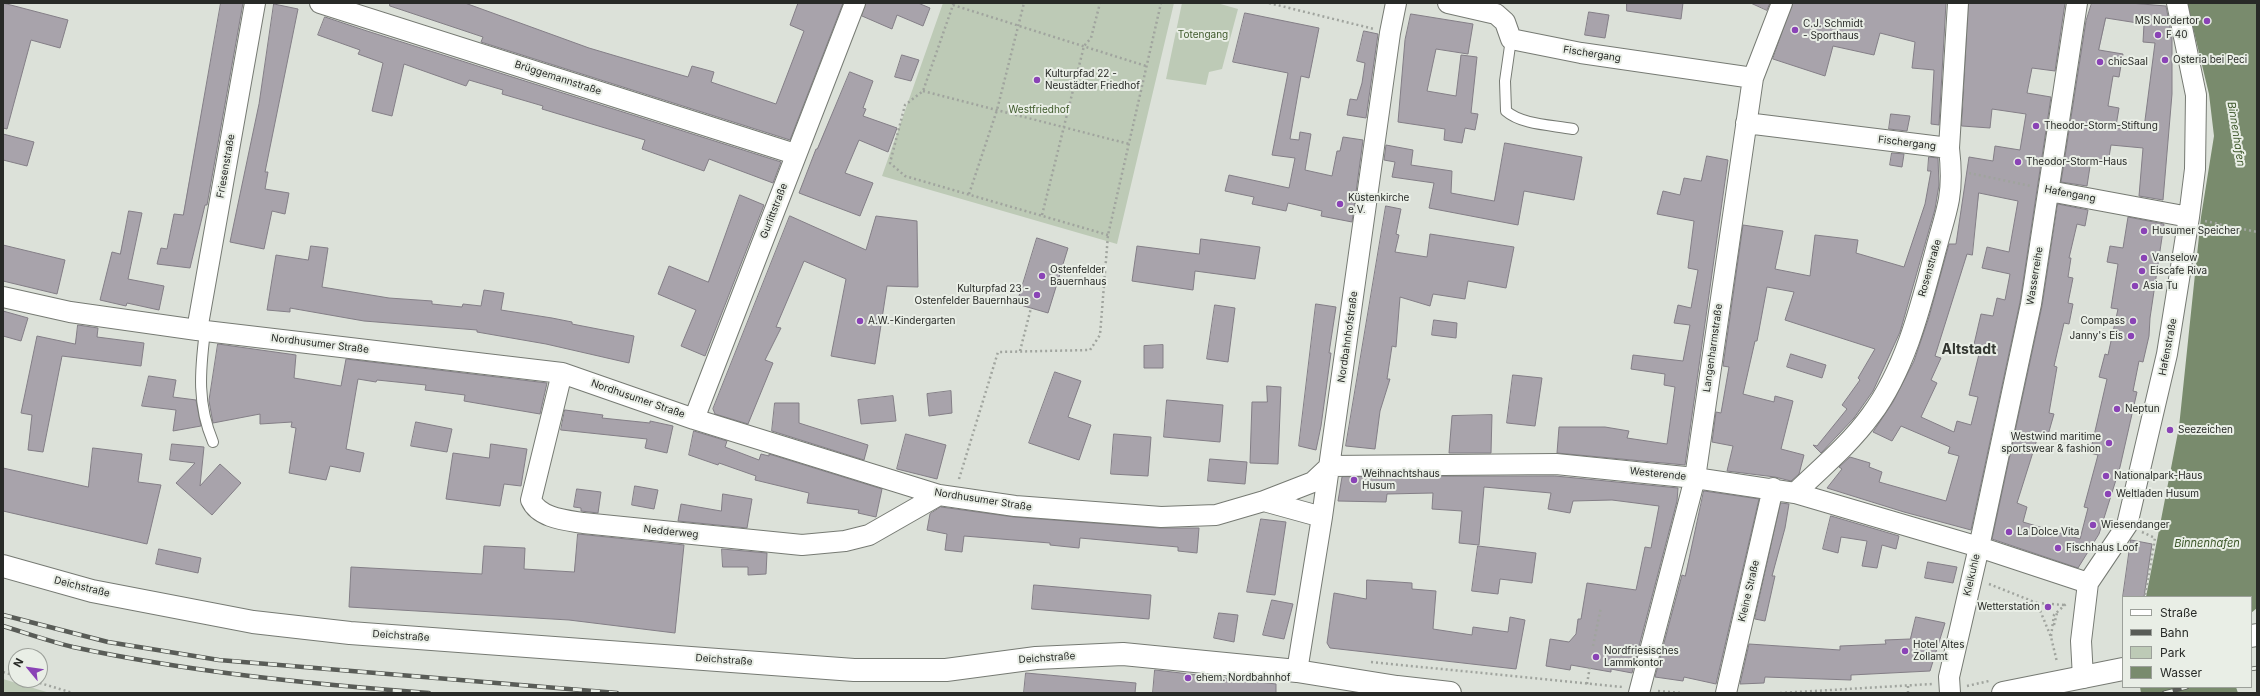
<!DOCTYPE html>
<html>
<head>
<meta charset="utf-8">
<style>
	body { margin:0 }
	#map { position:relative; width:2260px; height:696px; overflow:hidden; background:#dce1d9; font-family:Inter,sans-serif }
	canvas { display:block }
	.frame { position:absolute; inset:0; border:4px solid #282a27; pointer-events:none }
	.legend { position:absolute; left:2122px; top:596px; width:130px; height:92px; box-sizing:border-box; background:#e9eee6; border:1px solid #9ca09a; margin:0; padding:5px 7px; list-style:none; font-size:12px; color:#282a27 }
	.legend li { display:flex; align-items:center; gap:8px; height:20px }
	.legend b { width:20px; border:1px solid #9ca09a }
	.north { position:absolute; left:8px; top:648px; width:40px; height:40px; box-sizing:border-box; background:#e9eee6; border:1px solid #9ca09a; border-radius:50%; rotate:299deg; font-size:11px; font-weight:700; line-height:16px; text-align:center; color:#282a27 }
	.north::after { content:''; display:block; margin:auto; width:14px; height:18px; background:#8a43b6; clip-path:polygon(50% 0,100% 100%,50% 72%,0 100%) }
</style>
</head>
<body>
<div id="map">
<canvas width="2260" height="696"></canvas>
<div class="frame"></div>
<ul class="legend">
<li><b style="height:5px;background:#fff"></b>Straße</li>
<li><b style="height:5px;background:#595c57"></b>Bahn</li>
<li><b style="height:11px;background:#bdcab6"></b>Park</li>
<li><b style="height:11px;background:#798b6d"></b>Wasser</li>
</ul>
<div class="north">N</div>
</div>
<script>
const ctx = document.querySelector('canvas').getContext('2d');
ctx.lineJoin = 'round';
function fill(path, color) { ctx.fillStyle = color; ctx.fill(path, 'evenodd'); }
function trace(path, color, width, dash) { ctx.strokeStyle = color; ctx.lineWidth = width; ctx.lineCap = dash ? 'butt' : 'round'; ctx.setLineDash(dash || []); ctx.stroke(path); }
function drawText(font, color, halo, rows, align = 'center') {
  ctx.font = font + ' Inter,sans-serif'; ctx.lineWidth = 4; ctx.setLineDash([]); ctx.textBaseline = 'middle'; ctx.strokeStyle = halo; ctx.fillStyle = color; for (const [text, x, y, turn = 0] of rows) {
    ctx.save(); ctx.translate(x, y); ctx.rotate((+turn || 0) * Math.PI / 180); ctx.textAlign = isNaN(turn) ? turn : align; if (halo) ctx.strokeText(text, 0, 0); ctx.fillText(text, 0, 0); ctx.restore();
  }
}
fill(new Path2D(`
	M943 3H1174L1117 244 882 176Z
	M1182 3H1217L1238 9 1222 69 1209 72 1206 85 1166 79Z
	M3 679 50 693H3Z`), '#bdcab6');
fill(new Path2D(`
	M2187 3H2257V608L2251 613V597H2146L2179 427 2201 217 2214 136 2209 94Z
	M2140 687H2236L2238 693H2141Z`), '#798b6d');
const building = new Path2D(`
	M3 3 68 20 60 48 31 40 7 129 3 128Z
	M221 3H243L207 205H205L190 268 157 264 161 248 167 249 174 214 183 215Z
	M390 3H465L589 48 643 64 688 77 692 66 714 72 711 82 776 104 804 31 790 25 798 3H843L790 140 481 42 483 37 390 6Z
	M866 3H918L930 8 923 26 897 15 892 29 862 16Z
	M1627 3H1683L1681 19 1627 11Z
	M1751 3H1770L1767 10Z
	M1793 3H1946L1939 125 1931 124 1934 70 1912 68 1915 42 1880 33 1874 55 1833 46 1825 76 1773 59Z
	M1969 3H2065L2055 71 2032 68 2027 93 2051 97 2020 302 1971 530 1904 512 1827 488 1842 469 1839 467 1850 457 1870 463 1869 467 1882 472 1879 482 1946 501 1959 456 1948 453 1950 447 1901 426 1892 441 1873 432 1893 402 1914 361 1929 317 1949 244H1956L1969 157 1993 161 1995 146 2020 150 2026 114 1992 109 1990 128 1962 126ZM1979 193 2018 201 2009 252 1987 247 1982 268 2010 274 2005 300 1997 298 1993 316 1981 314 1972 353 1979 354 1969 395 1978 397 1971 425 1957 421 1954 432 1921 417 1937 383 1931 380 1941 358 1935 356 1967 254 1972 255Z
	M2092 3H2130L2166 6 2172 38V94L2163 200 2139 196 2143 148 2111 145 2108 163 2091 160 2087 186 2061 182 2086 21ZM2106 18 2144 24 2143 42 2155 43 2144 128 2116 126 2119 108 2108 106 2113 76 2119 77 2123 54 2099 50Z
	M274 4 298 9 265 172H268L265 189 289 193 285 214 272 211 264 249 230 242 259 104Z
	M1589 12 1609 15 1605 38 1585 35Z
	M1245 13 1319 28 1309 78 1301 76 1290 139 1299 140 1300 132 1311 134 1305 170 1332 176 1337 151H1340L1343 137 1363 140 1352 222 1321 216 1322 211 1288 203 1286 211 1252 204 1254 197 1225 191 1229 175 1289 188 1295 158 1272 155 1288 73 1233 62Z
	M1411 14 1473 24 1468 54 1436 49 1427 91 1456 96 1461 55 1477 57 1471 113 1478 114 1475 130 1465 128 1462 143 1444 140 1445 129 1398 122 1405 40Z
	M325 17 367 31 781 162 773 183 709 159 704 171 642 149 645 140 542 109 543 106 502 94 503 90 469 80 466 86 404 64 392 116 372 111 383 63 358 54 360 50 318 35Z
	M1364 31 1378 34 1366 118 1347 115 1350 99 1357 100 1362 83 1365 63 1357 61Z
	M902 55 919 60 911 81 895 77Z
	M850 72 873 81 863 108 866 109 863 116 897 128 888 152 859 140 845 173 873 183 860 216 799 193 816 149H817Z
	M1891 114 1910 116 1907 131 1889 129Z
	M3 134 34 142 27 166 3 160Z
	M1505 143 1582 157 1574 200 1524 191 1518 225 1429 208 1434 183 1392 177 1395 162 1384 160 1386 145 1413 150 1411 165 1452 171 1451 193 1494 201Z
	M1892 153 1904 154 1902 167 1890 165Z
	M1707 156 1728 160 1685 465 1557 453 1559 427H1605L1629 431 1627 438 1667 444 1675 387 1664 385 1665 374 1631 369 1633 355 1683 361 1690 325 1674 323 1678 305 1691 308 1698 270 1688 268 1694 221 1657 214 1663 191 1680 195 1684 178 1701 181Z
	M1929 157 1938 158 1939 185 1935 209 1900 332 1873 391 1854 418 1821 453 1813 445 1817 446 1847 409 1842 405 1860 380 1858 378 1875 349 1785 320 1794 292 1767 287 1757 341H1755L1743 394 1774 402 1775 396 1793 401 1781 449 1804 455 1799 474 1791 481 1775 477 1727 471 1733 446 1712 442 1716 412 1721 413 1729 367 1723 366 1743 225 1783 231 1775 269 1810 276 1815 235 1858 240 1856 253 1904 267 1925 204 1931 171H1928Z
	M740 195 764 205 705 356 681 346 696 310 658 294 669 266 708 282Z
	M2058 204 2088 210 2085 226 2077 224 2069 258H2071L2068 277 2073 278 2068 303 2073 304 2069 324 2064 323 2054 366 2057 367 2049 413 2054 414 2048 435 2039 433 2017 503 2027 507 2023 522 2080 539 2088 508 2084 507 2098 455 2090 453 2107 379 2099 377 2105 354 2108 355 2111 341 2118 309 2111 308 2118 264 2107 262 2110 246 2123 248 2128 217 2164 224 2150 318 2149 336 2143 362 2139 361 2133 391 2137 392 2120 467 2099 534 2078 568 1992 539 2042 306Z
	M1386 206 1401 209 1396 234 1399 235 1395 252 1427 257 1430 234 1514 247 1506 288 1468 281 1465 299 1433 294 1430 306 1400 297 1396 347 1392 346 1387 379H1390L1380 411 1375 449 1346 446Z
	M129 211 142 213 128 279 164 286 159 310 127 303 126 306 100 300 112 252 120 254Z
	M790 216 866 250 876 216 917 221 918 287 887 286 875 364 831 356 846 279 804 261 776 327 781 328 765 360 773 363 748 424 715 414 713 409Z
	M1037 238 1068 248 1048 313 1017 304Z
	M1201 239 1260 247 1255 279 1195 271 1193 290 1132 281 1137 246 1199 254Z
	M3 245 65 260 57 294 3 281Z
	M311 246 328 248 322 287 389 298 432 301V304L462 307 463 304 481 306 484 290 504 293 501 310 552 318 572 322V324L634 336 629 363 546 344 477 332V330L364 321 290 308V312L267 310 276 255 308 260Z
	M1316 304 1336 307 1329 353H1331L1321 426 1316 450 1299 446Z
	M1215 305 1235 308 1228 362 1207 359Z
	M3 311 28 318 21 341 3 336Z
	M1434 320 1457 323 1456 338 1432 335Z
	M78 325 98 328 97 337 144 343 141 366 62 356 43 452 28 450 32 415 21 413 37 336 75 344Z
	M218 344 296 355 294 378 341 386 346 359 547 383 540 414 464 401 465 395 425 390 426 385 377 380 376 382 358 379 346 449 364 453 360 472 330 466 326 480 289 473 296 428 291 427 292 422 260 424V414L213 423 209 401Z
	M1163 345V368H1144V346Z
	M1791 354 1826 365 1822 378 1787 367Z
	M1055 372 1081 381 1068 417 1091 425 1079 460 1029 443Z
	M1513 375 1542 378 1535 426 1507 423Z
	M149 376 176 380 173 397 196 400 201 426 173 431 176 410 142 406Z
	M1267 386 1281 387 1278 464 1250 463 1252 402H1267Z
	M951 391 952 413 929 416 927 394Z
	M893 396 896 421 861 424 858 400Z
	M1167 400 1223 405 1220 442 1164 437Z
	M775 403H799V423L868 445 864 460 772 431Z
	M565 410 603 415 602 418 650 423V421L673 426 667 453 645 448 647 439 561 430Z
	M1492 415 1491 453H1449L1452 416Z
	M416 422 452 429 447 452 411 446Z
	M694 431 727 441 725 447 759 460 761 454 769 456V454L882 489 876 517 858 513 859 510 807 503 809 493 755 480 756 476 719 463 718 465 689 455Z
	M906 434 946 445 937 479 897 469Z
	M1114 434 1151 437 1148 476 1111 474Z
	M172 444 204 447 200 486 220 464 241 483 212 515 176 483 195 463 170 460Z
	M491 444 527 449 521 486 504 484 500 506 446 499 453 453 489 458Z
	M93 448 142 454 138 482 161 485 147 544 3 511V468L88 487Z
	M1210 459 1247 462 1245 484 1208 481Z
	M1555 476 1678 488 1677 501 1632 673 1611 669V672L1571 665 1570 670 1546 666 1550 639 1569 642 1576 634 1578 619H1581L1587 583 1636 590 1645 547 1651 548 1659 506 1612 500 1573 501 1570 513 1548 509 1551 493 1484 487 1479 545 1459 543 1462 511 1432 509 1433 493 1387 494 1386 502 1338 501 1342 477Z
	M635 486 658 490 654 509 632 505Z
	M577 489 601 492 598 513 581 511V508L574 507Z
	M1704 491 1759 499 1716 684 1684 677 1683 681 1655 677 1682 575 1685 576Z
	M723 494 752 499 747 528 678 521 681 504 721 511Z
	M1781 503 1789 504 1785 528 1772 576H1775L1765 621 1755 619Z
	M941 507 1014 517 1160 528H1199L1197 553 1178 551V547L1080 538 1079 548 1050 545V543L964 536 962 552 945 550 947 534 927 530 930 514Z
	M1831 516 1899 536 1896 549 1882 545 1877 568 1862 566 1867 541 1841 537 1838 553 1823 549Z
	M1261 519 1286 522 1275 595 1247 592Z
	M578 534 684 545 675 633 569 620 349 607 351 567 482 574 484 546 525 548 524 569 574 572Z
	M2131 540 2152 544 2144 597H2123Z
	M1478 546 1536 553 1532 583 1500 579 1498 594 1472 591Z
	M159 549 201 558 198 573 156 564Z
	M722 549 767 553 766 574 748 575V567H723Z
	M1928 562 1957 567 1953 583 1925 578Z
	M1367 580 1412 583V589L1436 591 1433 629 1472 635 1473 627 1508 632 1510 617 1525 620 1516 669 1330 648 1327 643 1334 593 1366 599Z
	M1034 585 1151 595 1149 619 1032 609Z
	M1272 600 1293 604 1284 639 1263 635Z
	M1219 613 1238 615 1234 642 1214 638Z
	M1916 617 1945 623 1930 671 1851 675V680L1765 677 1764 683 1740 684 1749 644 1840 650V646L1886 644 1885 640 1910 639Z
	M1155 670 1276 684V693H1153Z
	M1026 673 1136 683 1135 693H1024Z`);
fill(building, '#a8a3ab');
trace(building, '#837e86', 1);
const lane = new Path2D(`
	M1511 39 1505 81 1506 111C1522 125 1553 125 1573 129
	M205 331C200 371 197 404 213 442`);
const street = new Path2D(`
	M320 3 795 154
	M1448 3 1496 14 1505 22 1511 39 1581 53 1753 78
	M1746 123 1949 148
	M2049 191 2189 217
	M3 297 70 312 197 330 562 373 694 419 939 495 1015 506 1161 517 1216 515 1264 501 1322 517
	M197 330 255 3
	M562 373 531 500C539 518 565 520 583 523L802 545 845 541 869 535 939 495
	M694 419 855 3
	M1330 466 1556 464 1695 478 1795 493 1979 547 2031 304 2077 3
	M1795 493C1821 468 1850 444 1871 415 1906 368 1921 305 1936 249 1940 233 1946 216 1949 199 1952 182 1951 165 1949 148L1958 3
	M1264 501 1313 482 1330 466
	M1297 671 1322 517 1390 33 1396 3
	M2083 678 2081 641 2088 583 2127 525 2167 354 2189 217 2195 169 2196 95 2177 3
	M1639 693 1695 478 1753 78 1782 3
	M1726 693 1773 488
	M1950 693 1949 677 1979 547 2088 583`);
const secondary = new Path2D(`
	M3 566 92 591 253 622 350 633 854 670H946L1036 658 1123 654 1297 671 1397 687 1450 693
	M2251 636 2257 635
	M2003 693 2123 669`);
trace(lane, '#767a73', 12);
trace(street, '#767a73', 22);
trace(secondary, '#767a73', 24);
trace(new Path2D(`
	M1269 3 1374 29
	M923 91 1129 144
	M1969 173 2031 186
	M969 194 997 110 1024 3
	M1042 215 1084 46 1091 38 1100 3
	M2205 221 2257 232
	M1108 235 905 176 890 163 905 105 923 91 953 5 1146 66
	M1020 351 1031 308
	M959 479 998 352 1090 350 1100 335 1108 235 1161 3
	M2142 532 2155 538 2145 597
	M1989 584 2037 603 2051 637 2057 662
	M2037 603 2064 605
	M2054 625 2057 613
	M2051 636 2054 615 2067 603
	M1593 646 1601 607
	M1371 662 1623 687
	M3 672 16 676
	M30 680 73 693
	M1587 684 1590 666
	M1967 686 1989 681
	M1658 691 1682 693
	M1780 693 1932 684
	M1908 693V685`), '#a0a49e', 2.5, [2, 3]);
trace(lane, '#fff', 10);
trace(street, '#fff', 20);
trace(secondary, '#fff', 22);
const rail = new Path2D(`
	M3 615 108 642 219 660 617 693
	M3 626C26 633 49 641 73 647 190 672 309 684 429 693
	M2251 669 2257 668
	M2164 693 2187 687`);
trace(rail, '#595c57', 4.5);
trace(rail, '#e9eee6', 3, [9]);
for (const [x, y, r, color] of [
	[2207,21,4,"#8a43b6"],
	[1795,30,4,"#8a43b6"],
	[2158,35,4,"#8a43b6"],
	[2165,60,4,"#8a43b6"],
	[2100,62,4,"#8a43b6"],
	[1037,80,4,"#8a43b6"],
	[2036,126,4,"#8a43b6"],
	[2018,162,4,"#8a43b6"],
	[1340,204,4,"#8a43b6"],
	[2144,231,4,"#8a43b6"],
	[2144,258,4,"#8a43b6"],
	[2142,271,4,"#8a43b6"],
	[1042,276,4,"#8a43b6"],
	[2135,286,4,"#8a43b6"],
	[1037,295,4,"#8a43b6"],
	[860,321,4,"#8a43b6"],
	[2133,321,4,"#8a43b6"],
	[2131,336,4,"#8a43b6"],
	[2117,409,4,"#8a43b6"],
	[2170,430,4,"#8a43b6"],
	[2109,443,4,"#8a43b6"],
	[2106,476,4,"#8a43b6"],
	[1354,480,4,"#8a43b6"],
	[2108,494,4,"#8a43b6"],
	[2093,525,4,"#8a43b6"],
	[2009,532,4,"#8a43b6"],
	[2058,548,4,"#8a43b6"],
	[2048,607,4,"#8a43b6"],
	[1905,651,4,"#8a43b6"],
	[1596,657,4,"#8a43b6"],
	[1188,678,4,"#8a43b6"]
]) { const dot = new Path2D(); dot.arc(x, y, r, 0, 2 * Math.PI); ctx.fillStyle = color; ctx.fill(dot); trace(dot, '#e9eee6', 1.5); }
drawText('10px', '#282a27', '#e9eee6', [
	["MS Nordertor",2199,21,"right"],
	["C.J. Schmidt",1803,24],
	["- Sporthaus",1803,36],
	["F 40",2166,35],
	["Osteria bei Peci",2173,60],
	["chicSaal",2108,62],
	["Kulturpfad 22 -",1045,74],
	["Neustädter Friedhof",1045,86],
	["Theodor-Storm-Stiftung",2044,126],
	["Theodor-Storm-Haus",2026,162],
	["Küstenkirche",1348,198],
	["e.V.",1348,210],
	["Husumer Speicher",2152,231],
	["Vanselow",2152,258],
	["Ostenfelder",1050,270],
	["Bauernhaus",1050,282],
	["Eiscafe Riva",2150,271],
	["Asia Tu",2143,286],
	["Kulturpfad 23 -",1029,289,"right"],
	["Ostenfelder Bauernhaus",1029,301,"right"],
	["A.W.-Kindergarten",868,321],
	["Compass",2125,321,"right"],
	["Janny's Eis",2123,336,"right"],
	["Neptun",2125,409],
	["Seezeichen",2178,430],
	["Westwind maritime",2101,437,"right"],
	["sportswear & fashion",2101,449,"right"],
	["Weihnachtshaus",1362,474],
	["Husum",1362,486],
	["Nationalpark-Haus",2114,476],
	["Weltladen Husum",2116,494],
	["Wiesendanger",2101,525],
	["La Dolce Vita",2017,532],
	["Fischhaus Loof",2066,548],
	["Wetterstation",2040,607,"right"],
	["Hotel Altes",1913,645],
	["Zollamt",1913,657],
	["Nordfriesisches",1604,651],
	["Lammkontor",1604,663],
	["ehem. Nordbahnhof",1196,678]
], 'left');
drawText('10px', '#405b2d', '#e9eee6', [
	["Totengang",1203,35],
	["Westfriedhof",1039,110]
]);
drawText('10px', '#282a27', '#e9eee6', [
	["Fischergang",1592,54,9],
	["Brüggemannstraße",558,78,18],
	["Fischergang",1907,143,7],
	["Friesenstraße",226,166,-80],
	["Hafengang",2070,194,11],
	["Gurlittstraße",774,211,-69],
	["Rosenstraße",1930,268,-74],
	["Wasserreihe",2035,276,-81],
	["Nordbahnhofstraße",1348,337,-82],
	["Nordhusumer Straße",320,344,7],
	["Hafenstraße",2168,347,-79],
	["Langenharmstraße",1713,348,-82],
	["Nordhusumer Straße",638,399,19],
	["Westerende",1658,474,6],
	["Nordhusumer Straße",983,500,9],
	["Nedderweg",671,532,6],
	["Kleikuhle",1972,575,-77],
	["Deichstraße",82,587,14],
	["Kleine Straße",1749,591,-77],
	["Deichstraße",401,636,4],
	["Deichstraße",1047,658,-4],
	["Deichstraße",724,660,4]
]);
drawText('italic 11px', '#3b5628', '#e9eee6', [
	["Binnenhafen",2236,134,81],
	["Binnenhafen",2207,544]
]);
drawText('bold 14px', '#31352f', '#e9eee6', [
	["Altstadt",1969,350]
]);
</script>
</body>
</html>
